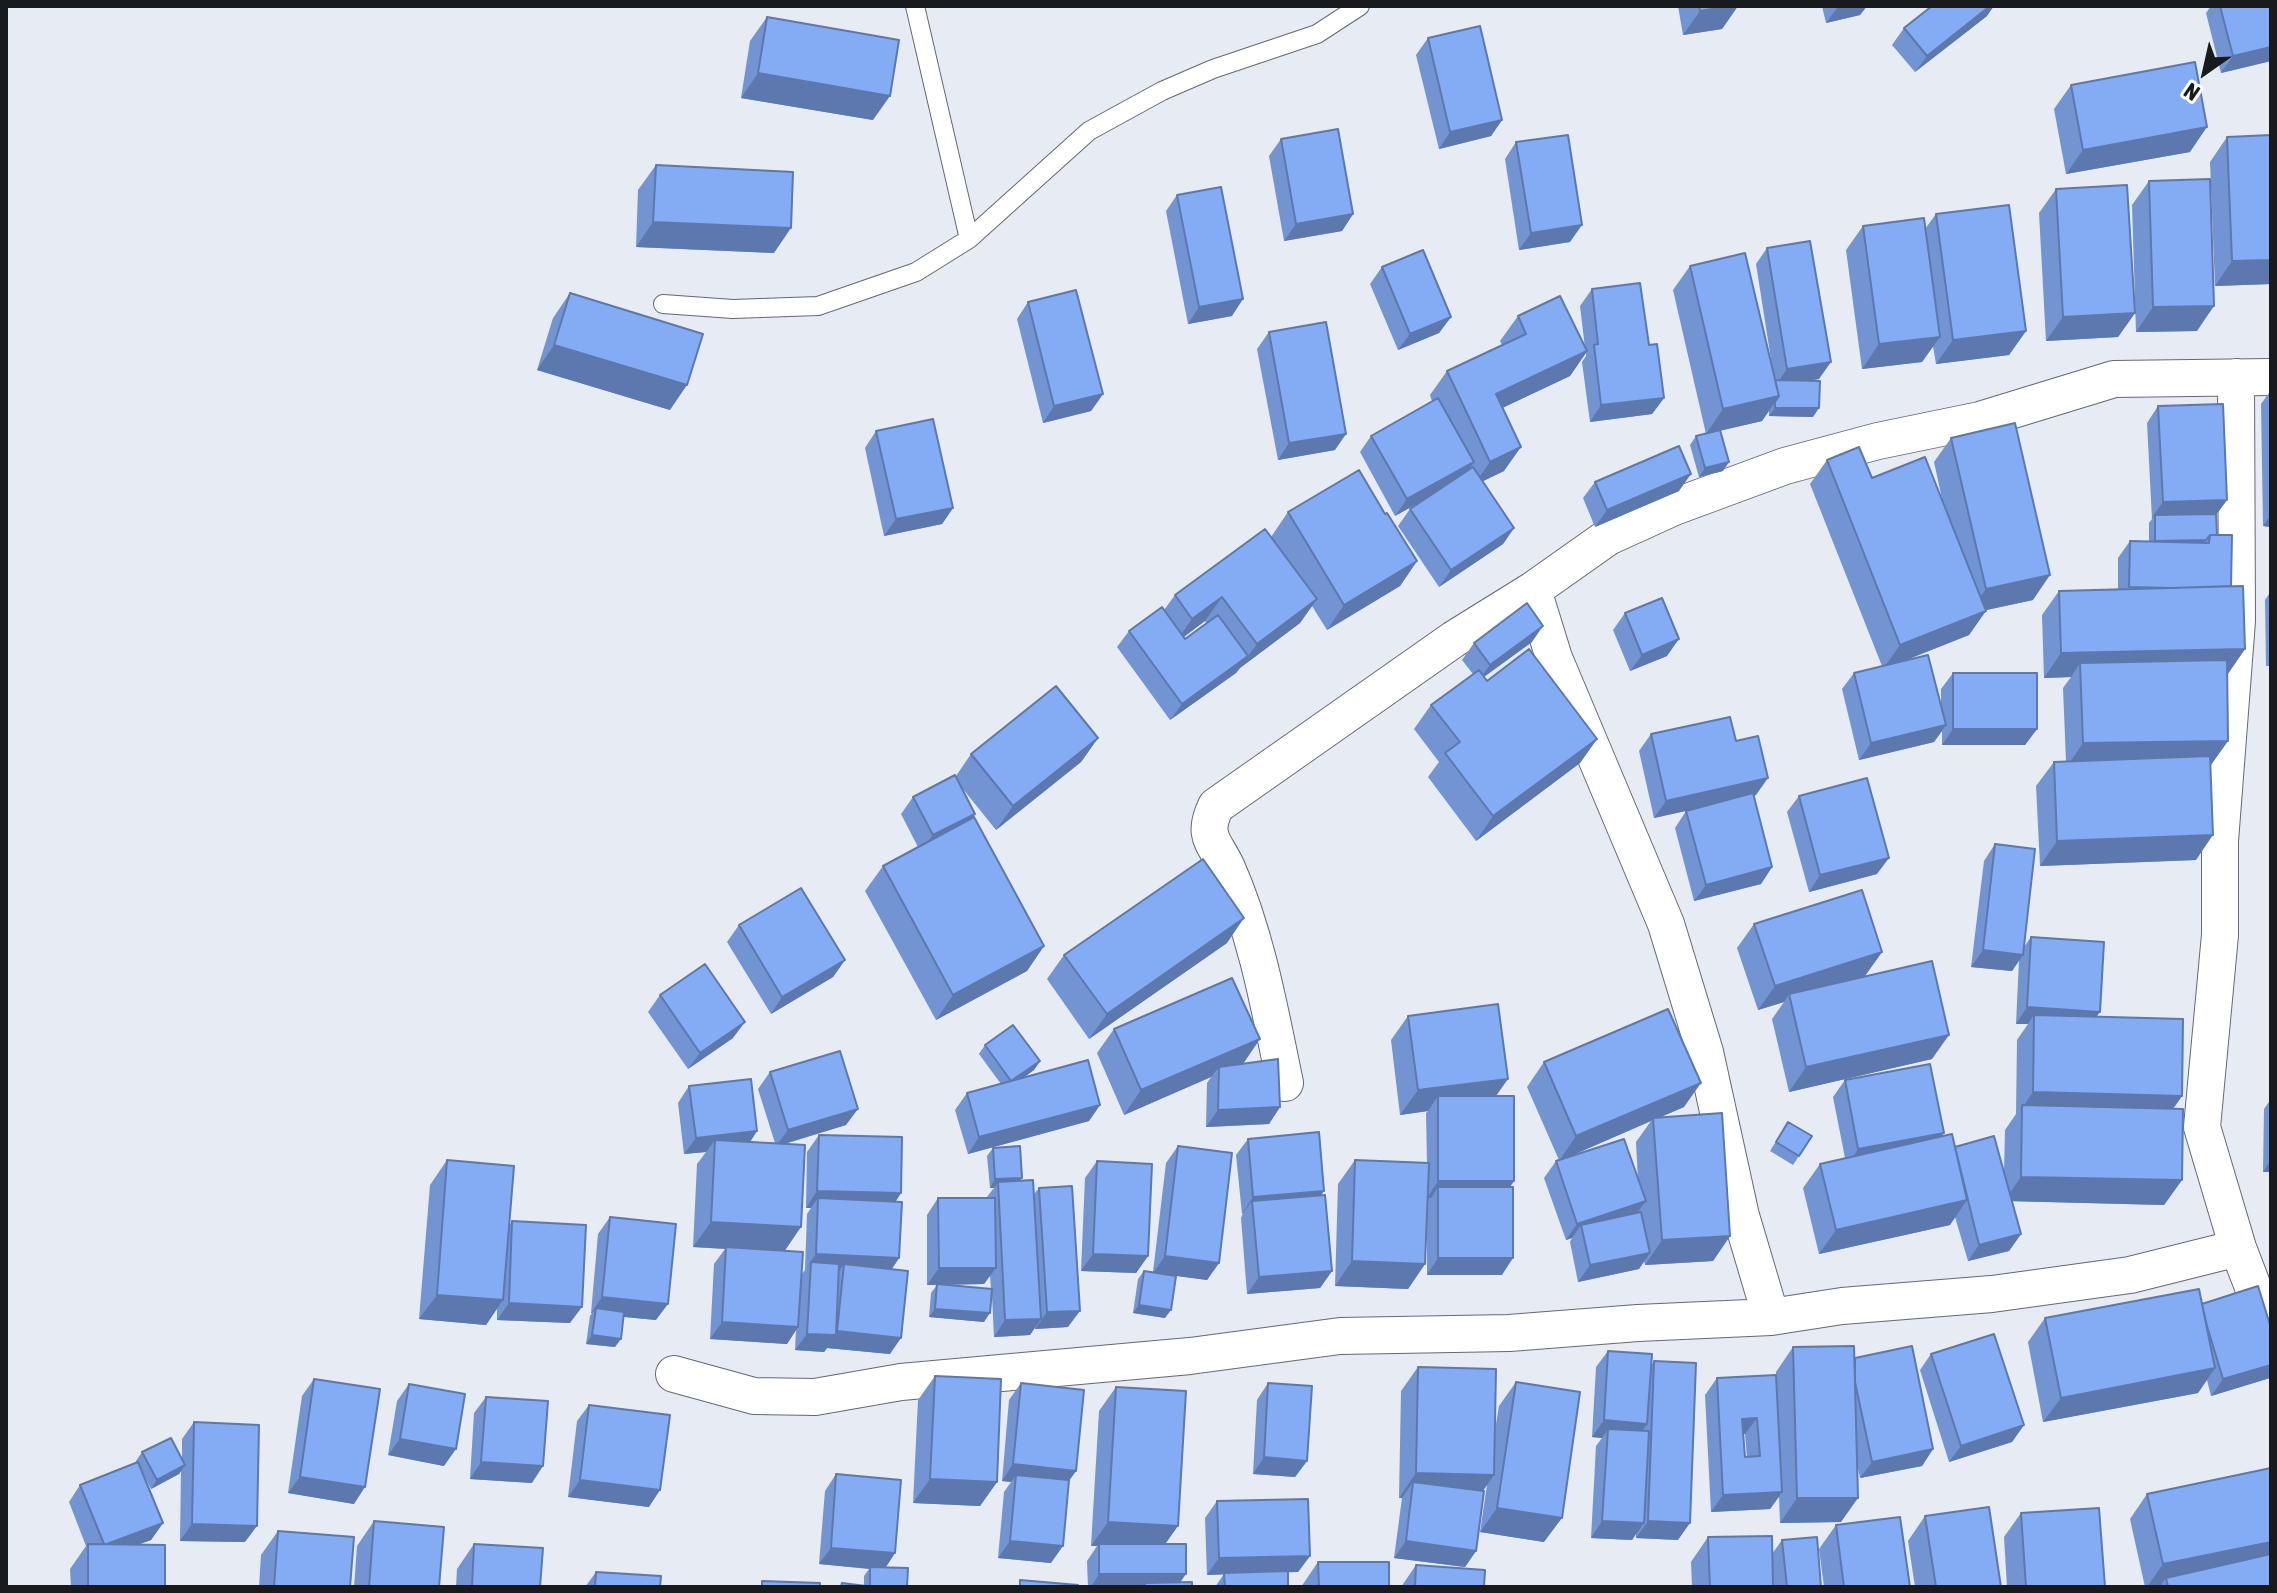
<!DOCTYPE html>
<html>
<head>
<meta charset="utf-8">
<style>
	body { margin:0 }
	#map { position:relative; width:2277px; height:1593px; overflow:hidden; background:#e6ebf4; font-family:"Asap Condensed",sans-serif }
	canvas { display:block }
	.frame { position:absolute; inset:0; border:8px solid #181a1d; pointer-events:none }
	.north { position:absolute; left:2165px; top:32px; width:80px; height:80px; -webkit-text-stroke:6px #fff; paint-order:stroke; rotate:214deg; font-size:22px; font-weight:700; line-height:32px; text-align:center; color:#181a1d }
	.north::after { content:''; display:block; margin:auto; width:28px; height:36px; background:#181a1d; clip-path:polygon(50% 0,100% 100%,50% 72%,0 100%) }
</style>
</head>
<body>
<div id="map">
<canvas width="2277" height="1593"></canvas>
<div class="frame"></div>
<div class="north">N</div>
</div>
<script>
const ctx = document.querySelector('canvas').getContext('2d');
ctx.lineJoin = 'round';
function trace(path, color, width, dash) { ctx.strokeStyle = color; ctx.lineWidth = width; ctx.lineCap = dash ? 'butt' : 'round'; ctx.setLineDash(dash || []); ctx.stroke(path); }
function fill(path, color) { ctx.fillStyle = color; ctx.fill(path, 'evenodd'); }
const service = new Path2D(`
	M915 6 969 239
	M663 304 733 309 818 306 916 272 969 239 1089 131 1162 91 1213 69 1317 34 1360 6`);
const minor = new Path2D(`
	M2236 377 2237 621 2220 841V935L2202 1127 2238 1248 2271 1334
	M1533 590 1554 658 1666 924 1705 1052 1741 1216 1771 1317
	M1285 1083C1270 1011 1257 936 1227 868 1215 842 1201 837 1216 806L1454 639 1533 590 1608 537 1674 507 1785 466 1878 441 1980 420 2114 379 2271 377
	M674 1374 754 1396 815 1397 901 1382 1190 1356 1340 1336 1509 1333 1638 1323 1771 1317 1842 1306 1992 1294 2130 1275 2238 1248`);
trace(service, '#646971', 20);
trace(minor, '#646971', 38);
trace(service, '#fff', 18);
trace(minor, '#fff', 36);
fill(new Path2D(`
	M1678 6H1738L1722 29 1683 35Z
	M1822 6H1867L1860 15 1826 23Z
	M2211 6H2271V61L2221 73 2206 13Z
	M1987 16 1915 72 1892 45 1904 28Z
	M767 17 873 120 741 98 750 41Z
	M1428 38 1502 120 1491 136 1439 149 1416 55Z
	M2071 85 2190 152 2066 174 2054 109Z
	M2271 135V284L2215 286 2210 162 2227 137Z
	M1281 139 1353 214 1342 231 1284 241 1269 156Z
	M1516 142 1570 242 1519 250 1505 159Z
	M656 165 774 253 636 247 638 190Z
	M2149 181 2197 331 2136 332 2132 205Z
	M2056 189 2135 313 2118 337 2046 341 2039 213Z
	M1177 195 1232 316 1188 324 1166 211Z
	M1936 214 2026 331 2009 355 1936 364 1933 346 1922 362 1862 369 1846 250 1863 226 1925 229Z
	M1767 248 1819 379 1805 381 1813 417 1769 416V411L1762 421 1706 434 1673 290 1690 266 1773 372 1756 264Z
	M1382 267 1451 317 1439 333 1398 350 1370 284Z
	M1592 289 1649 345 1664 398 1652 414 1590 422 1582 362 1586 356V353L1570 376 1502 408 1504 471 1483 481 1514 528 1503 544 1439 587 1398 526 1410 509 1420 502 1395 516 1360 452 1371 436 1432 401 1430 395 1447 371 1502 345 1500 341 1518 316 1585 348 1580 306Z
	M570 293 670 410 537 370 553 318Z
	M1028 302 1103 394 1091 411 1043 423 1017 319Z
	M1269 332 1335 450 1278 460 1257 349Z
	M2271 390V527L2263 526 2261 404Z
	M2158 406 2227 500 2216 515 2217 535 2231 586 2245 649 2227 674 2228 741 2210 765 2196 860 2040 866 2036 786 2054 762 2066 761 2063 688 2071 677 2044 678 2042 615 2059 591 2118 589V558L2130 541 2149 542V523L2152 519 2147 423Z
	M876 431 953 508 942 524 884 536 865 448Z
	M1696 436 1723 471 1699 477 1690 445Z
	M1951 438 2033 600 1986 610 1969 635 1904 661 1941 708V689L1953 673 2037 729 2025 745H1942V731L1934 742 1859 760 1842 689 1854 673 1882 666 1810 484 1827 460 1872 478 1942 499 1934 462Z
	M1595 482 1679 491 1595 527 1583 498Z
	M1288 512 1385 514 1417 561 1400 586 1327 630 1312 606 1300 623 1240 668 1236 673 1170 720 1117 647 1129 631 1164 610 1175 595 1271 537ZM1205 621 1206 623 1185 639 1184 637Z
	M2271 591V666H2266L2265 600Z
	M1625 613 1667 656 1630 671 1613 630Z
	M1532 642 1484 677 1487 681 1597 739 1580 763 1476 841 1428 777 1439 762 1414 729 1431 705 1473 674 1462 660 1474 643Z
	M1651 734 1736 741 1756 795 1754 796 1772 867 1761 884 1694 901 1675 828 1686 811 1695 809 1654 818 1639 751Z
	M1098 738 1081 762 996 830 963 789 975 814 972 818 1044 946 1027 971 936 1020 865 891 883 866 918 847 901 814 913 797 956 776 971 754Z
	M1799 796 1877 874 1809 892 1787 812Z
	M1995 844 2024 947 2031 937 2096 1017 2182 1096 2173 1109 2182 1180 2164 1205 2012 1201 2021 1234 2009 1251 1968 1261 1955 1217 1950 1225 1819 1254 1803 1188 1820 1164 1845 1158 1833 1097 1845 1080 1944 1133 1941 1136 1955 1147 2004 1172 2005 1130 2016 1114 2017 1040 2028 1024H2016L2019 960 2012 971 1971 967 1984 861Z
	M1754 924 1882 952 1865 976 1932 1059 1789 1092 1772 1019 1784 1002 1758 1010 1737 948Z
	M739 925 845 960 833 977 771 1014 727 942Z
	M1227 943 1089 1039 1047 979 1064 955Z
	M660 995 733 1038 688 1069 648 1012Z
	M1408 1016 1496 1096 1514 1181 1510 1187 1502 1275H1427V1224L1425 1264 1408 1289 1335 1286 1338 1184 1355 1160 1427 1163 1426 1113 1428 1111 1400 1115 1391 1040Z
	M1114 1029 1243 1064 1280 1107 1269 1124 1206 1127 1207 1083 1211 1077 1124 1115 1097 1053Z
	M985 1045 1040 1061 1034 1070 1023 1078 1100 1105 1089 1121 968 1154 955 1110 967 1093 1001 1084 979 1054Z
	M1544 1062 1684 1107 1659 1118 1730 1236 1713 1261 1645 1265 1644 1261 1639 1269 1578 1282 1570 1242 1572 1238 1566 1240 1544 1178 1556 1161 1559 1160 1527 1087ZM1651 1121 1636 1142 1638 1180 1564 1159Z
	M770 1072 846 1125 785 1144V1251L801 1275 805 1270 807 1214 811 1208H806L807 1152 819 1135 901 1193 895 1202 899 1258 891 1270 890 1354 827 1348 824 1352 795 1350 796 1330 787 1344 710 1339 714 1264 725 1249 693 1247 697 1164 706 1152 684 1154 678 1103 689 1086 757 1131 750 1142 775 1143 758 1089Z
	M2271 1099V1172H2263L2264 1109Z
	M1788 1122 1812 1136 1793 1165 1770 1151Z
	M1248 1139 1324 1191 1321 1195 1332 1271 1320 1288 1247 1294 1241 1218 1243 1213 1242 1214 1236 1155Z
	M1178 1146 1219 1263 1207 1280 1172 1275 1165 1318 1133 1313 1138 1279 1144 1271 1153 1272 1166 1163Z
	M993 1148 1020 1180 1034 1194 1039 1188 1068 1327 1035 1329V1327L1030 1335 994 1337 992 1296 984 1322 929 1317 931 1293 937 1285H927V1215L938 1198H986L994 1188H990L987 1156ZM990 1275 991 1289 941 1285 984 1284Z
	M447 1160 509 1226 512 1221 570 1323 497 1320V1308L486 1325 419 1319 430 1185Z
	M1097 1161 1148 1256 1136 1273 1081 1271 1085 1178Z
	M610 1217 656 1320 624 1317 615 1347 586 1344 590 1316 592 1313H591L598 1234Z
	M2202 1304 2270 1378 2211 1396 2207 1380 2198 1393 2043 1422 2028 1342 2045 1318Z
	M1793 1347 1855 1358 1933 1449 1922 1466 1860 1478 1857 1464 1841 1522 1780 1523 1779 1497 1770 1509 1711 1512 1705 1395 1717 1378 1777 1396 1776 1372ZM1743 1434H1745L1747 1457H1745Z
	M1608 1351 1651 1366 1654 1361 1678 1540 1636 1538V1533L1632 1540 1591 1538 1596 1446 1602 1438 1592 1437 1596 1367Z
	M1931 1354 2024 1425 2012 1442 1949 1462 1920 1370Z
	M1418 1367 1495 1430 1499 1406 1516 1382 1544 1542 1480 1532 1487 1485 1483 1491 1476 1551 1465 1567 1394 1558 1402 1498H1399L1401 1391Z
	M935 1376 997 1482 980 1506 913 1503 918 1400Z
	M314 1379 354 1504 288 1493 302 1396Z
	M1021 1383 1076 1471 1069 1481 1051 1563 998 1558 1004 1492 1011 1482 1002 1481 1009 1400Z
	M1268 1383 1307 1461 1295 1477 1253 1474 1257 1400Z
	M409 1384 444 1466 388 1455 397 1401Z
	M1116 1387 1166 1544 1181 1582 1192 1587H1088L1087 1561 1097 1546H1091L1099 1411Z
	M486 1397 532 1483 470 1479 474 1413Z
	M589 1405 649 1507 568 1497 577 1421Z
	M194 1422 245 1542 180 1541 181 1471 179 1474 151 1489 144 1475 163 1523 151 1540 139 1544 165 1587H71L70 1569 86 1546 69 1502 80 1485 137 1463 136 1461 142 1452 182 1458V1439Z
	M836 1474 895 1553 885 1568 907 1587H839L842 1583 864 1586V1576L869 1569 819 1564 825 1491Z
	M2147 1494 2271 1587H2160V1586L2145 1587 2130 1519Z
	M1217 1501 1310 1556 1298 1572H1288V1587H1215L1224 1574 1207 1575 1205 1518Z
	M2021 1513 2105 1587H2007L2004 1537Z
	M1925 1516 2001 1587H1915L1908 1541Z
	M374 1521 439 1587H354L357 1546Z
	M1836 1525 1910 1587H1824L1819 1549Z
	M278 1531 350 1587H259L261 1555Z
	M1708 1537 1772 1554 1782 1540 1821 1587H1692L1691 1562Z
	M474 1544 540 1587H456L457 1569Z
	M1318 1562 1389 1587H1301Z
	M1416 1565 1484 1587H1401Z
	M596 1572 660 1587H585Z`), '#7294d3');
fill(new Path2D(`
	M1729 6H1738L1722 29 1683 35 1700 11Z
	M1840 6H1867L1860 15 1826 23 1838 7Z
	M1990 6H1994L1987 16 1915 72 1927 56Z
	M2271 47V61L2221 73 2233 56Z
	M758 73 890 96 873 120 741 98Z
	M1502 120 1491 136 1439 149 1450 132Z
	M2207 127 2190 152 2066 174 2083 150Z
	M1353 214 1342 231 1284 241 1296 224Z
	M653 222 791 228 774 253 636 247Z
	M1582 225 1570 242 1519 250 1531 233Z
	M2271 260V284L2215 286 2232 261Z
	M1243 299 1232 316 1188 324 1199 307Z
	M2214 306 2197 331 2136 332 2153 307Z
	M2135 313 2118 337 2046 341 2063 317Z
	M1451 317 1439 333 1398 350 1410 334Z
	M2026 331 2009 355 1936 364 1953 340Z
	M1940 337 1922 362 1862 369 1879 344Z
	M554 345 687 385 670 410 537 370Z
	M1587 351 1570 376 1479 419 1496 394Z
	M1831 362 1819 379 1775 386 1787 369Z
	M1103 394 1091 411 1043 423 1054 406Z
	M1779 396 1762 421 1706 434 1723 409Z
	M1664 398 1652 414 1590 422 1601 405Z
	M1775 408H1819L1813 417 1769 416Z
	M1346 434 1335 450 1278 460 1289 443Z
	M1521 447 1504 471 1473 486 1490 462Z
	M1474 462 1463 478 1395 516 1407 499Z
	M1729 462 1723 471 1699 477 1705 468Z
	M1691 474 1679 491 1595 527 1607 510Z
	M2227 500 2215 516 2155 515 2151 519 2163 502Z
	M953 508 942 524 884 536 896 519Z
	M2271 515V527L2263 526Z
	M1514 528 1503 544 1439 587 1451 570Z
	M2206 540 2200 548 2155 541Z
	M1417 561 1400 586 1327 630 1344 605Z
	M2050 575 2033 600 1968 614 1986 589Z
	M1222 597 1205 621 1175 643 1192 619Z
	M1317 599 1300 623 1240 668 1236 673 1170 720 1182 704 1248 656 1257 644Z
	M1986 611 1969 635 1883 669 1900 645Z
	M1543 626 1532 642 1478 681 1490 665Z
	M1679 639 1667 656 1630 671 1642 655Z
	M2245 649 2228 674 2081 677 2080 663 2071 677 2044 678 2061 653Z
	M1946 725 1934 742 1859 760 1871 743Z
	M1953 729H2037L2025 745H1942Z
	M1098 738 1081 762 996 830 1013 806Z
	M1597 739 1580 763 1476 841 1493 816Z
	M2228 741 2211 765 2066 768 2083 743Z
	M1768 778 1756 795 1654 818 1666 801Z
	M975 814 964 830 921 852 933 835Z
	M2213 835 2196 860 2040 866 2057 841Z
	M1889 858 1877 874 1809 892 1820 875Z
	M1772 867 1761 884 1694 901 1706 885Z
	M1244 918 1227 943 1089 1039 1107 1014Z
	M1044 946 1027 971 936 1020 953 995Z
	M1983 950 2023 955 2012 971 1971 967Z
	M1882 952 1864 977 1789 994 1784 1002 1758 1010 1775 986Z
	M845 960 833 977 771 1014 782 997Z
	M2027 1007 2100 1012 2088 1028 2034 1015 2028 1024H2016Z
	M745 1022 733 1038 688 1069 700 1053Z
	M1949 1035 1932 1059 1789 1092 1806 1067Z
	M1260 1039 1243 1064 1219 1067 1211 1077 1124 1115 1141 1090Z
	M1040 1061 1034 1070 1006 1090 1012 1082Z
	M1508 1079 1491 1103 1438 1096 1428 1111 1400 1115 1418 1090Z
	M1701 1083 1684 1107 1653 1120V1118L1651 1121 1559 1161 1576 1136Z
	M2033 1092 2182 1096 2165 1120 2022 1108Z
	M1100 1105 1089 1121 968 1154 979 1137Z
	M1280 1107 1269 1124 1206 1127 1218 1110Z
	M858 1109 846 1125 776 1146 788 1130Z
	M757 1131 746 1148 715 1140 706 1152 684 1154 696 1138Z
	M1944 1133 1932 1149 1847 1166 1858 1149Z
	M2271 1160V1172H2263Z
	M2021 1177 2182 1180 2164 1205 2004 1201Z
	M1022 1178 1016 1186 998 1182 994 1188H990L995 1179Z
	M1438 1181H1514L1502 1198 1438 1187 1431 1198H1427Z
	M817 1191 901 1193 890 1210 818 1198 811 1208H806Z
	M1324 1191 1312 1208 1252 1201 1243 1213 1242 1214 1253 1197Z
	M1967 1200 1950 1225 1819 1254 1836 1230Z
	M1646 1201 1634 1217 1581 1225 1572 1238 1566 1240 1577 1224Z
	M711 1222 801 1227 784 1252 693 1247Z
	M2021 1234 2009 1251 1968 1261 1979 1245Z
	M1730 1236 1713 1261 1645 1265 1662 1240Z
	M1650 1253 1639 1269 1578 1282 1590 1265Z
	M816 1254 899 1258 888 1275 844 1264 838 1272 811 1262 805 1270Z
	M1093 1254 1148 1256 1136 1273 1081 1271Z
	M1165 1256 1219 1263 1207 1280 1153 1273Z
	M1438 1258H1513L1502 1275H1427Z
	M1352 1261 1425 1264 1408 1289 1335 1286Z
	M939 1268H996L984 1284 927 1285Z
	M1332 1271 1320 1288 1247 1294 1259 1277Z
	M437 1295 503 1300 486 1325 419 1319Z
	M602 1297 668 1304 656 1320 595 1314 596 1308 592 1313H591Z
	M509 1303 582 1307 570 1323 497 1320Z
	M1139 1305 1171 1310 1165 1318 1133 1313Z
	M935 1309 990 1313 984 1322 929 1317Z
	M1080 1311 1068 1327 1035 1329 1047 1312Z
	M1041 1319 1030 1335 994 1337 1005 1320Z
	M722 1322 798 1327 787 1344 710 1339Z
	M837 1331 901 1338 890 1354 827 1348 824 1352 795 1350 807 1334 834 1335Z
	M592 1335 621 1339 615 1347 586 1344Z
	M2271 1365V1376L2270 1378 2211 1396 2223 1379Z
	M2215 1368 2198 1393 2043 1422 2061 1398Z
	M1757 1418 1745 1434 1730 1435 1742 1419Z
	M1604 1420 1647 1424 1635 1440 1608 1429 1602 1438 1592 1437Z
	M2024 1425 2012 1442 1949 1462 1961 1446Z
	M400 1439 456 1449 444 1466 388 1455Z
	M1933 1449 1922 1466 1860 1478 1872 1462Z
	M1264 1457 1307 1461 1295 1477 1253 1474Z
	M481 1462 543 1466 532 1483 470 1479Z
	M1013 1464 1076 1471 1064 1487 1016 1475 1011 1482 1002 1481Z
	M185 1465 179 1474 151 1489 157 1480Z
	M1416 1473 1494 1475 1477 1499 1413 1482 1402 1498H1399Z
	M300 1477 365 1487 354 1504 288 1493Z
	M930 1479 997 1482 980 1506 913 1503Z
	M580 1480 660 1490 649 1507 568 1497Z
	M1782 1492 1770 1509 1711 1512 1723 1495Z
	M1797 1498H1858L1841 1522 1780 1523Z
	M1497 1508 1562 1518 1544 1542 1480 1532Z
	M1602 1521 1644 1523 1632 1540 1591 1538Z
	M1648 1521 1690 1523 1678 1540 1636 1538Z
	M1108 1522 1178 1526 1161 1550 1099 1544 1097 1546H1091Z
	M163 1523 151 1540 93 1562 104 1545Z
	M192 1524 257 1526 245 1542 180 1541Z
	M1010 1541 1063 1546 1051 1563 998 1558Z
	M1406 1541 1476 1551 1465 1567 1394 1558Z
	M2271 1542V1562L2166 1578 2160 1586 2147 1587 2163 1564Z
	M831 1548 895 1553 884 1570 819 1564Z
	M1310 1556 1298 1572 1207 1575 1219 1558Z
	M1099 1574H1186L1177 1587 1145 1583 1142 1587H1091Z`), '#5c78ac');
const building = new Path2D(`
	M1699 6H1729L1700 11Z
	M1932 6H1990L1927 56 1904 28Z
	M2220 6H2271V47L2233 56Z
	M767 17 899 40 890 96 758 73Z
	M1480 26 1502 120 1450 132 1428 38Z
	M2195 62 2207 127 2083 150 2071 85Z
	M1338 129 1353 214 1296 224 1281 139Z
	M1568 135 1582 225 1531 233 1516 142Z
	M2271 135V260L2232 261 2227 137Z
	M656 165 793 172 791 228 653 222Z
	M2210 179 2214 306 2153 307 2149 181Z
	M2127 185 2135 313 2063 317 2056 189Z
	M1221 187 1243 299 1199 307 1177 195Z
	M2009 205 2026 331 1953 340 1936 214Z
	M1924 218 1940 337 1879 344 1863 226Z
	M1810 241 1831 362 1787 369 1767 248Z
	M1423 250 1451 317 1410 334 1382 267Z
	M1745 253 1779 396 1723 409 1690 266Z
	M1640 283 1649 345 1657 344 1664 398 1601 405 1594 345 1598 344 1592 289Z
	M1076 290 1103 394 1054 406 1028 302Z
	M570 293 703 334 687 385 554 345Z
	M1560 296 1587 351 1496 394 1521 447 1490 462 1447 371 1526 334 1518 316Z
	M1326 322 1346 434 1289 443 1269 332Z
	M1775 380 1820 381 1819 408H1775V402L1779 396Z
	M1438 398 1474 462 1407 499 1371 436Z
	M2223 404 2227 500 2163 502 2158 406Z
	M933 419 953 508 896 519 876 431Z
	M2015 423 2050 575 1986 589 1951 438Z
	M1720 430 1729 462 1705 468 1696 436Z
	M1679 446 1691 474 1607 510 1595 482Z
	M1859 447 1872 478 1925 457 1986 611 1900 645 1827 460Z
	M1473 467 1514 528 1451 570 1410 509Z
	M1359 470 1385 514 1387 513 1417 561 1344 605 1288 512Z
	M2216 514 2217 535H2210L2206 540 2155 541V515Z
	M1265 529 1317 599 1257 644 1222 597 1192 619 1175 595Z
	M2210 535H2232L2231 586 2172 588 2129 587 2130 541 2209 543Z
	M2243 586 2245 649 2061 653 2059 591Z
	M1662 598 1679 639 1642 655 1625 613Z
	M1527 603 1543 626 1490 665 1474 643Z
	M1162 607 1185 639 1218 615 1248 656 1182 704 1129 631Z
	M1529 649 1597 739 1493 816 1445 753 1460 742 1431 705 1479 670 1487 681Z
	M1928 655 1946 725 1871 743 1854 673Z
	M2227 660 2228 741 2083 743 2080 663Z
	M1953 673H2037V729H1953Z
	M1056 686 1098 738 1013 806 971 754Z
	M1730 717 1736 741 1758 736 1768 778 1666 801 1651 734Z
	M2210 756 2213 835 2057 841 2054 762Z
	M955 775 975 814 933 835 913 797Z
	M1867 778 1889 858 1820 875 1799 796Z
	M1753 793 1772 867 1706 885 1686 811Z
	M974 817 1044 946 953 995 883 866Z
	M1995 844 2035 849 2023 955 1983 950Z
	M1203 859 1244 918 1107 1014 1064 955Z
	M801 888 845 960 782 997 739 925Z
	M1862 890 1882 952 1775 986 1754 924Z
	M2031 937 2104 942 2100 1012 2027 1007Z
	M1932 961 1949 1035 1806 1067 1789 994Z
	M705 964 745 1022 700 1053 660 995Z
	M1232 978 1260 1039 1141 1090 1114 1029Z
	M1498 1004 1508 1079 1418 1090 1408 1016Z
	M1668 1009 1701 1083 1576 1136 1544 1062Z
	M2034 1015 2183 1019 2182 1096 2033 1092Z
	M1013 1025 1040 1061 1011 1081 985 1045Z
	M840 1051 858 1109 788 1130 770 1072Z
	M1278 1059 1280 1107 1218 1110 1219 1067Z
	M1088 1060 1100 1105 979 1137 967 1093Z
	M1930 1064 1944 1133 1858 1149 1845 1080Z
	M751 1079 757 1131 696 1138 689 1086Z
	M1438 1096H1514V1181H1438Z
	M2022 1105 2183 1109 2182 1180 2021 1177Z
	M1722 1113 1730 1236 1662 1240 1653 1118Z
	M1788 1122 1812 1136 1799 1156 1776 1142Z
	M1319 1132 1324 1191 1253 1197 1248 1139Z
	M1952 1134 1967 1200 1836 1230 1820 1164Z
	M819 1135 902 1137 901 1193 817 1191Z
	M1994 1136 2021 1234 1979 1245 1955 1147Z
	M1624 1139 1646 1201 1577 1224 1556 1161Z
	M715 1140 805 1145 801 1227 711 1222Z
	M1020 1146 1022 1178 995 1179 993 1148Z
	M1178 1146 1232 1153 1219 1263 1165 1256Z
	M447 1160 514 1166 503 1300 437 1295Z
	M1355 1160 1429 1163 1425 1264 1352 1261Z
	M1097 1161 1152 1164 1148 1256 1093 1254Z
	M1033 1180 1041 1319 1005 1320 998 1182Z
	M1072 1186 1080 1311 1047 1312 1039 1188Z
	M1438 1187H1513V1258H1438Z
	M1325 1195 1332 1271 1259 1277 1252 1201Z
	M818 1198 902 1202 899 1258 816 1254Z
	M938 1198H995L996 1268H939Z
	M1641 1212 1650 1253 1590 1265 1581 1225Z
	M610 1217 676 1224 668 1304 602 1297Z
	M512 1221 586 1225 582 1307 509 1303Z
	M726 1247 803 1252 798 1327 722 1322Z
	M811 1262 839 1264 836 1335 807 1334Z
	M844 1264 908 1271 901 1338 837 1331Z
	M1144 1271 1176 1276 1171 1310 1139 1305Z
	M937 1284 992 1289 990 1313 935 1309Z
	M2258 1286 2271 1328V1365L2223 1379 2207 1326 2202 1304Z
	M2199 1289 2215 1368 2061 1398 2045 1318Z
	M596 1308 624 1312 621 1339 592 1335Z
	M1994 1334 2024 1425 1961 1446 1931 1354Z
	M1854 1346 1858 1498H1797L1793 1347Z
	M1912 1346 1933 1449 1872 1462 1855 1382V1358Z
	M1608 1351 1652 1354 1647 1424 1604 1420Z
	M1654 1361 1696 1363 1690 1523 1648 1521Z
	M1418 1367 1496 1369 1494 1475 1416 1473Z
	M1776 1375 1782 1492 1723 1495 1717 1378ZM1757 1418 1760 1456 1745 1457 1742 1419Z
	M935 1376 1001 1379 997 1482 930 1479Z
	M314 1379 380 1389 365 1487 300 1477Z
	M1516 1382 1580 1392 1562 1518 1497 1508Z
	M1021 1383 1084 1390 1076 1471 1013 1464Z
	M1268 1383 1312 1386 1307 1461 1264 1457Z
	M409 1384 465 1394 456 1449 400 1439Z
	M1116 1387 1186 1391 1178 1526 1108 1522Z
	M486 1397 548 1401 543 1466 481 1462Z
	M589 1405 670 1415 660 1490 580 1480Z
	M194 1422 259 1425 257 1526 192 1524Z
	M1608 1429 1649 1431 1644 1523 1602 1521Z
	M171 1438 185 1465 157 1480 142 1452Z
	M138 1462 163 1523 107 1544H104L80 1485Z
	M2271 1468V1542L2163 1564 2147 1494Z
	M836 1474 901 1480 895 1553 831 1548Z
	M1016 1475 1069 1480 1063 1546 1010 1541Z
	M1413 1482 1484 1491 1476 1551 1406 1541Z
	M1308 1499 1310 1556 1219 1558 1217 1501Z
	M1989 1507 2001 1587H1936L1925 1516Z
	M2099 1508 2105 1587H2026L2021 1513Z
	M1900 1517 1910 1587H1844L1836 1525Z
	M374 1521 444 1527 439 1587H369Z
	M278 1531 354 1537 350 1587H274Z
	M1772 1536 1773 1587H1710L1708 1537Z
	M1817 1537 1821 1587H1787L1782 1540Z
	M88 1544 165 1545V1587H88Z
	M474 1544 543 1548 540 1587H472Z
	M1099 1544H1186V1574H1099Z
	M2271 1554V1587H2168L2166 1578Z
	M1318 1562H1389V1587H1319Z
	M1416 1565 1485 1570 1484 1587H1415Z
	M870 1567 908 1568 907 1587 870 1586Z
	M1288 1571V1587H1225L1224 1573Z
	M596 1572 661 1576 660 1587H595Z
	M1020 1580 1078 1585V1587H1020Z
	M762 1581 820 1583V1587H762Z
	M1192 1582V1587H1145V1583Z
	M842 1583 874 1587H841Z`);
fill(building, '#84acf5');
trace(building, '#5c78ac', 2);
</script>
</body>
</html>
